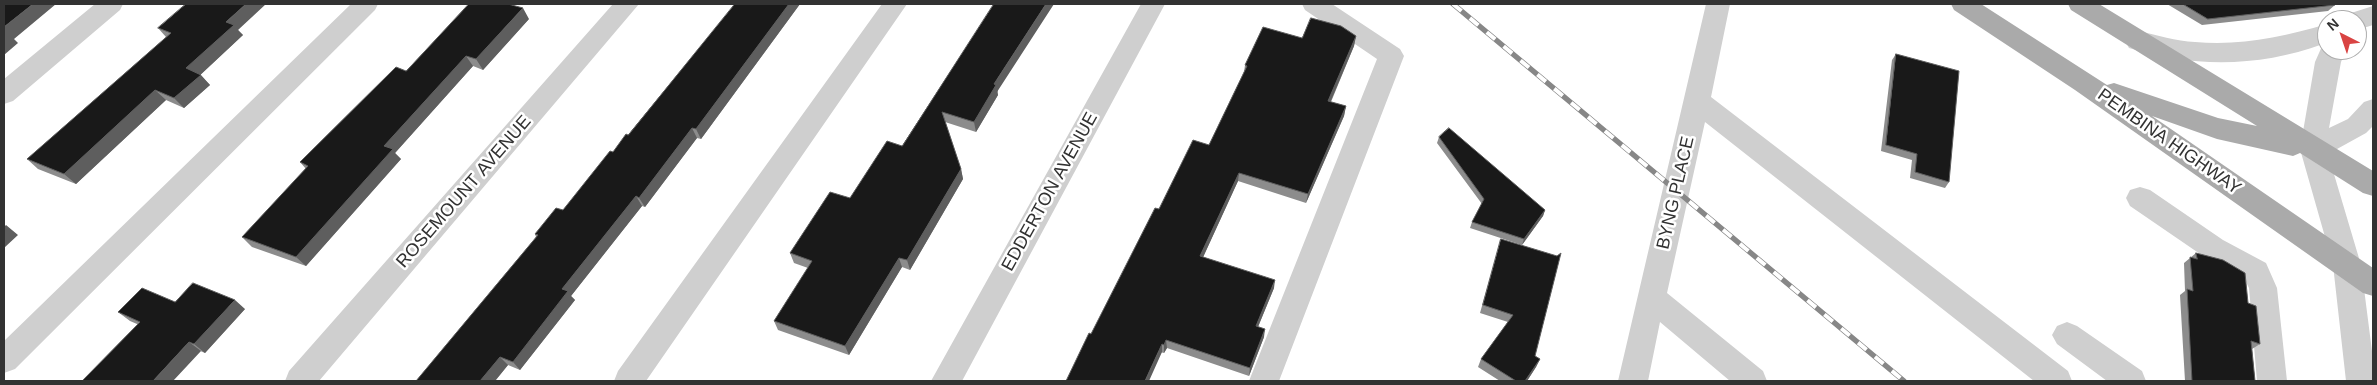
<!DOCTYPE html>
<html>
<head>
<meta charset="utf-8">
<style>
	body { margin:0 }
	#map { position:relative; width:2377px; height:385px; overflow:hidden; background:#fff; font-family:Helvetica,sans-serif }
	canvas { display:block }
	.frame { position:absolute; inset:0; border:5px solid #323232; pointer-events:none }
	.north { position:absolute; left:2317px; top:10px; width:50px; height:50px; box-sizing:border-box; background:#fff; border:1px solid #adadad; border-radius:50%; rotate:319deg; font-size:14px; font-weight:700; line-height:20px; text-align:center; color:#323232 }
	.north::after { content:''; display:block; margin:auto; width:18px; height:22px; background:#d94443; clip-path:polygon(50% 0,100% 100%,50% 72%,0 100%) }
</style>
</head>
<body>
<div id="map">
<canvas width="2377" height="385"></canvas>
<div class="frame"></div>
<div class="north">N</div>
</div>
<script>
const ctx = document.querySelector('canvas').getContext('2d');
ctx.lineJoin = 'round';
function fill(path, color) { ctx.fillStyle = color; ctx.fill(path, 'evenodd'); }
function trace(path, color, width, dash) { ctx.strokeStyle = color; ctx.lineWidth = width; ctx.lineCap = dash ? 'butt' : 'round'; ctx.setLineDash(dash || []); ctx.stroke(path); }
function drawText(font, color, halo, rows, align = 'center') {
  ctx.font = font + ' Helvetica,sans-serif'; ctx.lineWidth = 5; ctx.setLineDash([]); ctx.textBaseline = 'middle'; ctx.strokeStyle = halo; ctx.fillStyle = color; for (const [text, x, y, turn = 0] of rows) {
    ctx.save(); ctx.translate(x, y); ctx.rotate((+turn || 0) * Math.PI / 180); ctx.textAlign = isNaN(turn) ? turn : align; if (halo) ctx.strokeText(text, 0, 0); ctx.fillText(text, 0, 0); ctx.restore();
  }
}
fill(new Path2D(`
	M95 4H123L120 10 13 101 4 104V79Z
	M351 4H378L375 10 15 369 4 373V341Z
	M613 4H639L319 381H285L289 371Z
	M882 4H907L646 381H614L618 371Z
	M1141 4H1165L962 381H931Z
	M1302 4H1332L1400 49 1404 56 1279 381H1249L1377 59 1305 10Z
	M1706 4H1730L1711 97 2068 371 2072 381H2034L1705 122 1667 293 1763 371 1767 381H1730L1660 322 1648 381H1618Z
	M2373 6V25L2357 30V20H2345L2348 14Z
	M2327 24V50H2346L2341 62 2329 128 2348 119 2364 102 2373 99V126L2366 133 2328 154 2361 265 2373 359V381H2346L2333 265 2300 149 2315 62 2323 44C2261 67 2193 68 2129 48L2125 41 2129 34 2138 31C2157 35 2176 41 2195 42 2241 46 2283 37 2327 24Z
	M2140 187 2150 190 2223 240 2266 263 2277 288 2287 381H2257L2249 288 2245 280 2203 256 2130 206 2126 198 2130 190Z
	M2067 322 2077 326 2142 371 2146 381H2107L2057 344 2052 335 2057 326Z`), '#cfcfcf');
fill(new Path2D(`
	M1951 4H1981L2107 85 2114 83 2218 118 2257 126 2071 10 2068 4H2099L2373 171V196L2363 193 2300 153 2293 156 2217 139 2152 116 2373 268V296L2363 293 2075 90 1954 10Z`), '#aaa');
const rail = new Path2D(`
	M1453 4 1904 381`);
trace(rail, '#878787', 5.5);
trace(rail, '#fff', 4, [11]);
fill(new Path2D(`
	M735 4H800L701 139 697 138 645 207 642 206 571 296 575 300 520 370 508 365 495 381H416L536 237 535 234 563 210 613 152 628 135Z
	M994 4 998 95 976 132 945 122 961 169 963 179 910 270 902 267 849 355 778 330 774 321 808 268 794 263 790 253 850 198 902 146Z
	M2167 4H2335V5L2328 11 2202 25Z
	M529 19 483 70 473 66 395 153 401 159 306 266 252 247 242 237 306 169 300 162 406 71Z
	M158 28 238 30 243 35 200 75 210 85 184 108 166 100 76 184 38 169 27 159 166 37Z
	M1356 36 1354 46 1331 102 1346 106 1344 116 1306 203 1238 181 1203 257 1274 288 1258 327 1264 337 1249 376 1167 348 1164 353 1091 334 1159 209 1209 145 1244 72 1245 65 1302 38Z
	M1896 54 1949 182 1945 188 1910 178 1912 160 1881 151 1892 60Z
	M1439 137 1545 210 1543 216 1522 245 1470 228 1472 222 1482 204 1437 143Z
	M1501 239 1535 356 1540 359 1536 367 1527 381H1500L1478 367 1481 359 1508 322 1480 313Z
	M2196 253 2248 303 2260 344 2252 349 2255 381H2185L2180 295 2185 291 2184 263Z
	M175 302 245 309 205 353 130 321 118 312Z`), '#8c8c8c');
fill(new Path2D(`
	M33 4H56L14 39 18 43 4 55V27Z
	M246 4H266L238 30 243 35 196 79 186 68 226 22Z
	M789 4H800L701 139 696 129Z
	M1046 4H1054L997 92 998 95 976 132 974 122 994 84Z
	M523 8 529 19 483 70 476 59Z
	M1356 36 1354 46 1327 110 1328 101Z
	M466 56 473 66 395 153 401 159 306 266 296 257 384 146Z
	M201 75 210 85 184 108 174 98Z
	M155 90 166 100 76 184 64 174Z
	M1346 106 1344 116 1306 203 1308 194Z
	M692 128 697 138 645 207 639 198Z
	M961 169 963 179 910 270 907 260Z
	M1239 173 1238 181 1200 264V256Z
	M636 196 642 206 571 296 575 300 520 370 513 362 562 289Z
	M1545 210 1543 216 1522 245 1524 239Z
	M6 225 18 235 4 248V227Z
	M899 258 902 267 849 355 845 346Z
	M1275 280 1274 288 1255 334 1256 326Z
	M235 300 245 309 205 353 194 344Z
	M1265 329 1264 337 1249 376 1250 368Z
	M1166 340 1167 348 1164 353V345Z
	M189 342 201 351 173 381H153Z
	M1162 344V352L1149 381H1145Z
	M500 357 508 365 495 381H480Z
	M1540 359 1536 367 1527 381H1525Z`), '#5e5e5e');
const building = new Path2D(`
	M4 4H33L4 27Z
	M186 4H246L226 22 234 25 186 68 201 75 174 98 155 90 64 174 27 159 171 33 158 28Z
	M469 4H508L523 8 476 59 466 56 384 146 393 149 296 257 242 237 308 166 300 162 396 67 406 71Z
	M735 4H789L696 129 692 128 639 198 636 196 562 289 568 291 513 362 500 357 480 381H416L538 235 535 234 556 208 563 210 610 151 613 152 626 134 628 135Z
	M994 4H1046L994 84 996 85 974 122 942 112 961 169 907 260 899 258 845 346 774 321 812 261 790 253 830 192 850 198 887 141 902 146Z
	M2183 4H2335V5L2208 19Z
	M1311 18 1341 26 1356 36 1328 101 1346 106 1308 194 1239 173 1200 256 1275 280 1256 326 1265 329 1250 368 1166 340 1164 345 1162 344 1145 381H1066L1089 333 1091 334 1155 208 1159 209 1193 140 1209 145 1247 66 1245 65 1263 27 1302 38Z
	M1896 54 1959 71 1949 182 1915 172 1917 154 1886 145Z
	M1449 128 1545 210 1524 239 1472 222 1484 199 1439 137Z
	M1501 239 1557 256 1561 253 1535 356 1540 359 1525 381H1516L1481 359 1513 315 1483 305Z
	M2196 253 2223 260 2245 273 2248 303 2256 306 2260 344 2251 341 2255 381H2192L2187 289 2193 291 2190 257 2197 259Z
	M193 283 235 300 194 344 189 342 153 381H82L140 322 118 312 142 288 175 302Z`);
fill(building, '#191919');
trace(building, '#5e5e5e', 1);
drawText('18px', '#323232', '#fff', [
	["PEMBINA HIGHWAY",2169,142,35],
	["ROSEMOUNT AVENUE",464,192,-49],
	["EDDERTON AVENUE",1050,192,-61],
	["BYNG PLACE",1676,193,-77]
]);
</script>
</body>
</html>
